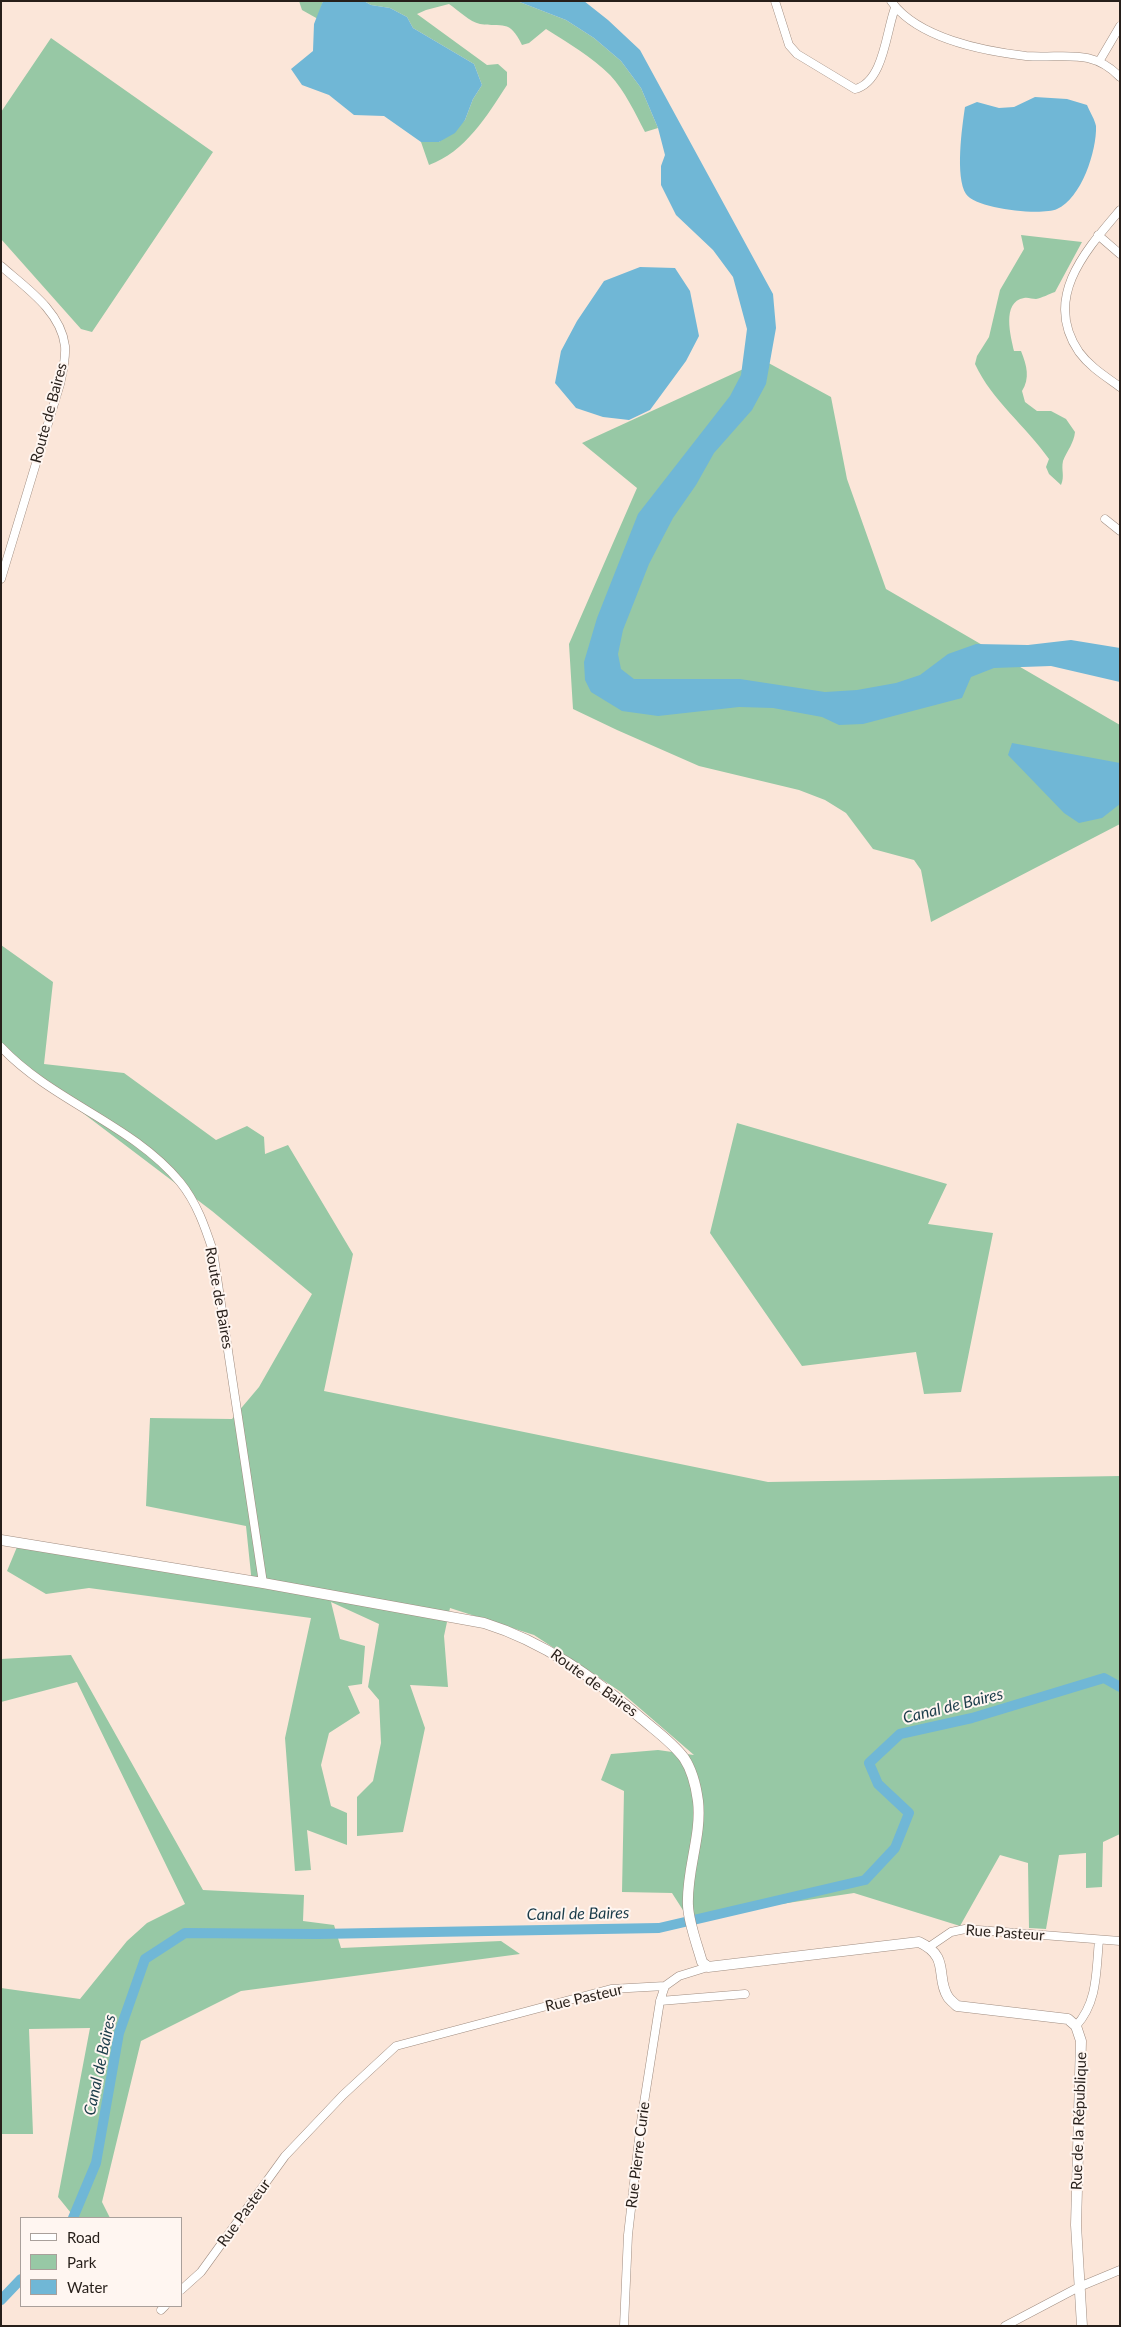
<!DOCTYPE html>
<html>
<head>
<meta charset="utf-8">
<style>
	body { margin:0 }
	#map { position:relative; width:1121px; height:2327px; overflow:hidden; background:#fbe6d9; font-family:Lato,sans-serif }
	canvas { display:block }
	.frame { position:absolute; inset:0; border:2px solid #271f1a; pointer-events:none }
	.legend { position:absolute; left:20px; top:2217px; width:162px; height:90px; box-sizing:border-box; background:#fff6f1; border:1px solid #a9a09b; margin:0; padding:6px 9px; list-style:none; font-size:15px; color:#271f1a }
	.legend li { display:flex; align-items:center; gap:10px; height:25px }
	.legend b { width:25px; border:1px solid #a9a09b }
</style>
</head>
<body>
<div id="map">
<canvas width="1121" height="2327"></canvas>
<div class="frame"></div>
<ul class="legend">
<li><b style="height:6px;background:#fff"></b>Road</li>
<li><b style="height:14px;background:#97c8a5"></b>Park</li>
<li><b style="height:14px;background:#70b7d6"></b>Water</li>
</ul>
</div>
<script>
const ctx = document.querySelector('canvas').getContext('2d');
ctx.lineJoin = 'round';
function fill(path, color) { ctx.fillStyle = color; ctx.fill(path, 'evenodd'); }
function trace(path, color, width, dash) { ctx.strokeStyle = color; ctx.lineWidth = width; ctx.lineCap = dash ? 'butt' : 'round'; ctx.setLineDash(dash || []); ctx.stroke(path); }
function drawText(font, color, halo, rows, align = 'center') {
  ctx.font = font + ' Lato,sans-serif'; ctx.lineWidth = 4; ctx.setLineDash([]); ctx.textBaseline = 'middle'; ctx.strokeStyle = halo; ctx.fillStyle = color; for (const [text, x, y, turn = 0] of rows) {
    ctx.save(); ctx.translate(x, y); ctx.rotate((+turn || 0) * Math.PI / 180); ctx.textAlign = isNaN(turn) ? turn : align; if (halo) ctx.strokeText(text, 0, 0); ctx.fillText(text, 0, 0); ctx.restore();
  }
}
fill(new Path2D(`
	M299 1H323L318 19 302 10Z
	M364 1H517L566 20 594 38 621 61 641 88 658 128 645 132C635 113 625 91 610 75 592 57 568 43 546 29L529 43 522 45C509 18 503 28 480 24 470 22 458 10 449 4L426 10 417 14 487 65 498 64 507 72V85C487 116 465 152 429 165L421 142H439L465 120 473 99 482 85 474 64 413 28 407 17 390 8 371 5Z
	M51 38 213 152 92 332 81 329 1 239V112Z
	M1021 235 1082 242 1055 292C1049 294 1042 298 1036 299 1032 299 1028 297 1024 298 1001 302 1011 337 1014 351H1021C1027 366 1030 378 1022 391L1025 402 1037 411H1051L1066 419 1075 432C1074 443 1067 451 1063 461 1061 470 1065 476 1061 485L1049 474 1046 467 1049 459C1026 426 992 401 975 364L977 356 989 337 1000 290 1024 249Z
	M763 360 831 397 847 479 886 589 1120 725V824L931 922 921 870 914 860 873 849 846 813 825 800 799 790 699 766 617 730 573 709 569 644 637 488 582 443Z
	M1 945 53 982 44 1064 124 1073 216 1140 247 1126 264 1137 265 1154 288 1145 353 1254 324 1391 768 1482 1120 1476V1834L1103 1842 1102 1887 1086 1888V1853L1059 1855 1046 1929 1029 1928 1028 1863 1000 1855 960 1926 854 1893 688 1918 672 1893 622 1892 624 1791 601 1780 611 1754 658 1750 694 1755 621 1692 534 1635 450 1608 444 1636 448 1687 410 1685 425 1728 403 1832 357 1836V1797L373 1781 381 1743 379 1700 368 1687 379 1624 331 1602 340 1639 365 1646 362 1684 348 1686 360 1713 329 1733 321 1765 331 1806 347 1813V1845L307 1830 311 1870 295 1871 285 1738 311 1618 89 1588 46 1594 7 1571 17 1547 252 1584 246 1526 146 1506 150 1418 232 1419 259 1387 312 1294 212 1211 13 1060 1 1045Z
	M737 1123 947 1184 928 1224 993 1233 961 1392 924 1394 916 1352 802 1366 710 1233Z
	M71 1655 203 1890 304 1895 303 1921 334 1925 341 1948 501 1941 520 1954 241 1991 141 2041 102 2202 110 2218H75L58 2197 90 2028 29 2029 33 2134H1V1988L80 1999 127 1941 147 1923 185 1904 77 1682 1 1702V1659Z`), '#97c8a5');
fill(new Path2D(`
	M323 1H364L371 5 390 8 407 17 413 28 474 64 482 85 473 99 465 120 455 133 439 142H421L384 116 354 115 329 95 302 85 291 69 313 51 314 24Z
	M517 1H584L608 20 640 50 773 294 776 328 766 384 752 410 714 453 696 485 673 518 649 564 623 630 618 654 621 669 634 679H740L825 692 857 690 896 683 920 675 948 654 976 644 1028 645 1071 640 1120 648V682L1051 666 994 668 971 677 962 698 863 724 839 725 822 717 773 708 739 707 658 716 622 711 591 692 585 680 584 662 597 618 638 514 730 396 741 375 747 329 733 277 713 250 676 215 661 185V166L665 155 658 128 641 88 621 61 594 38 566 20Z
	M1035 97 1067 99 1087 105C1090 112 1095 120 1096 126 1097 151 1081 199 1057 209 1041 216 976 209 966 194 955 177 962 127 965 107L977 102 999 108 1014 107Z
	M640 267 675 268 690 291 699 336 686 361 650 410 629 420 603 417 576 408 555 383 561 351 577 321 604 281Z
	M1012 743 1120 763V804L1102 818 1079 823 1064 813 1008 755Z`), '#70b7d6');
trace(new Path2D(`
	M73 2218 96 2163 119 2033 145 1959 185 1933 317 1934 659 1928 865 1880 895 1848 909 1813 878 1784 869 1763 900 1734 972 1718 1104 1678 1120 1687
	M1 2300 21 2279`), '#70b7d6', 10);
const minor = new Path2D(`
	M775 1 789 45 797 54 855 89C884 82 886 31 895 8
	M891 1C917 38 983 51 1026 56 1063 59 1091 47 1120 77
	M1100 60 1120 26
	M1120 210C1086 250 1042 298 1079 352 1090 367 1105 376 1120 387
	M1098 235 1120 254
	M1 266C25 287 61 311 65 346 66 359 63 371 60 384L1 579
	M1105 519 1120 531
	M1 1047C53 1102 132 1124 180 1182 197 1203 205 1227 213 1251L263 1583
	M929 1947 951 1932 965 1929 1120 1941
	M660 2001 745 1994
	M1076 2026C1098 2002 1096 1971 1099 1940
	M181 2290 201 2272 285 2156 343 2095 396 2046 611 1989 665 1986 679 1976 708 1967
	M161 2310 165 2306
	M624 2326 628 2235 641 2122 660 2001 665 1986
	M1005 2326 1079 2287 1120 2270`);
const tertiary = new Path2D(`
	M1 1540 263 1583 484 1623C545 1642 594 1678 642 1719 656 1731 673 1743 684 1758 692 1770 696 1786 698 1801 702 1836 686 1871 688 1906 689 1924 697 1944 702 1962L708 1967 919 1942C951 1957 935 1977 948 1997 950 2000 954 2003 957 2006L1068 2019 1076 2026 1081 2041 1076 2225 1082 2326`);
trace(minor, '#a08d81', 9);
trace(tertiary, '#a08d81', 11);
trace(minor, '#fff', 8);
trace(tertiary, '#fff', 10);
drawText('15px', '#271f1a', '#fff6f1', [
	["Route de Baires",49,413,-75],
	["Route de Baires",219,1298,80],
	["Route de Baires",594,1683,36],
	["Rue Pasteur",1005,1933,4],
	["Rue Pasteur",584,1998,-13],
	["Rue de la République",1079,2121,-88],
	["Rue Pierre Curie",638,2155,-83],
	["Rue Pasteur",244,2213,-54]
]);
drawText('italic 16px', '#1b3c4a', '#fff6f1', [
	["Canal de Baires",953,1706,-14],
	["Canal de Baires",578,1914,-1],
	["Canal de Baires",100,2065,-78]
]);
</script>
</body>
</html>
